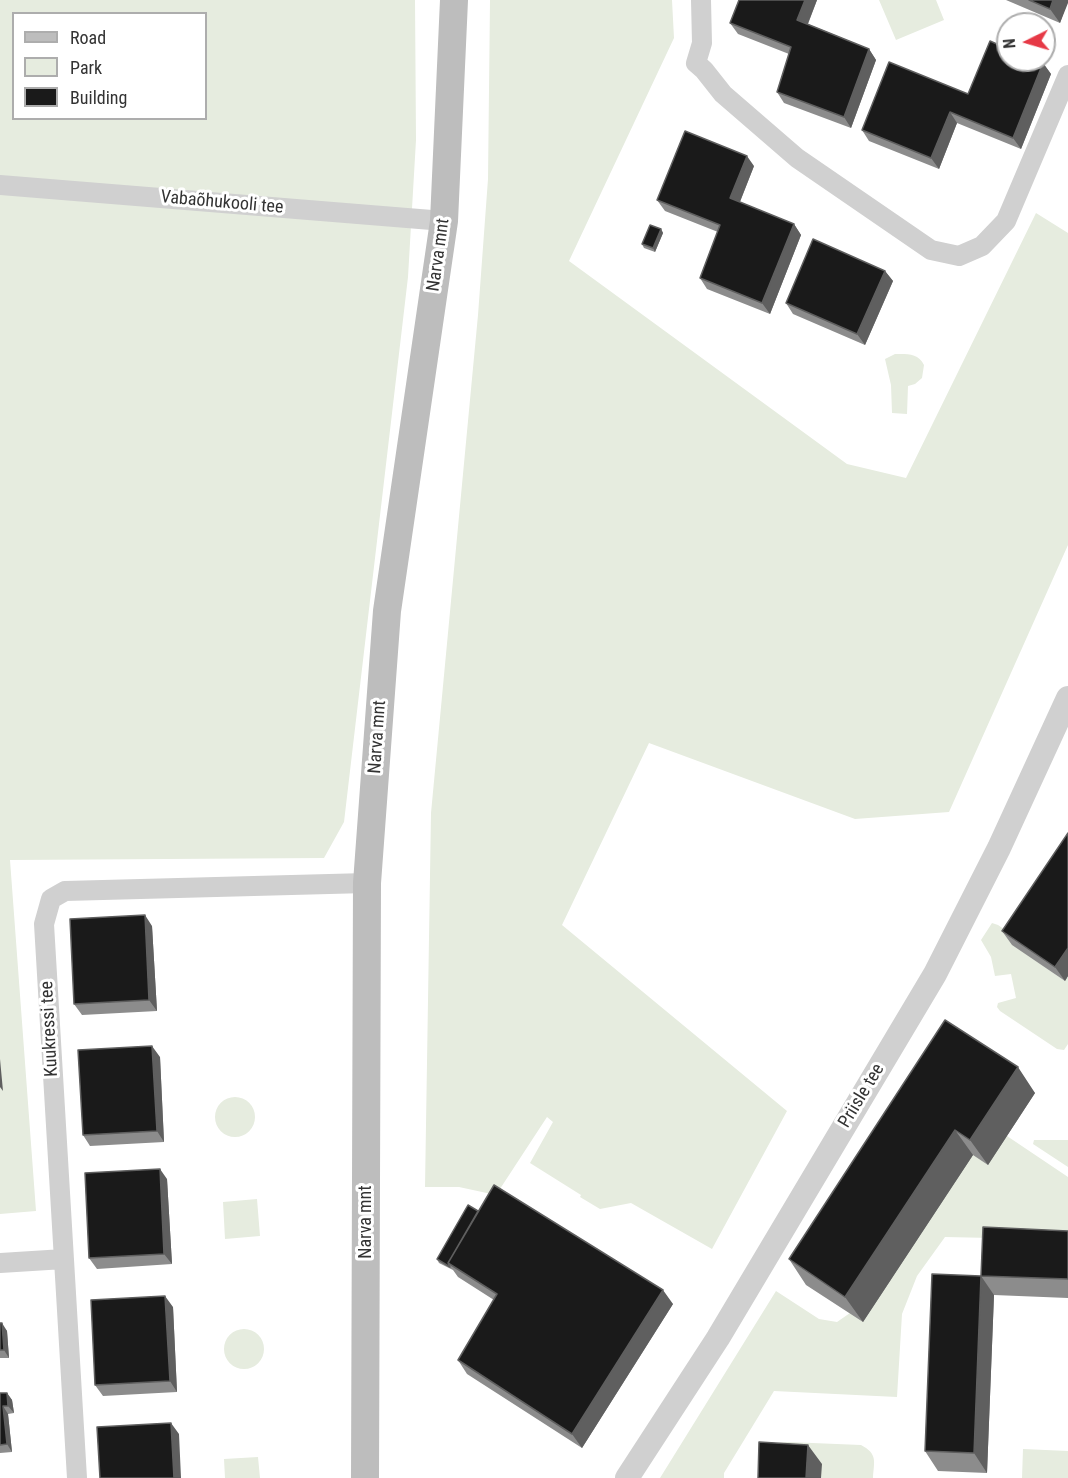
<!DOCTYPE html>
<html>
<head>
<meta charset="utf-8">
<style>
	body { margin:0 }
	#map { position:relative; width:1068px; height:1478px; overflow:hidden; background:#fff; font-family:"Roboto Condensed",sans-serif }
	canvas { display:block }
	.legend { position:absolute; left:12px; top:12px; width:195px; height:108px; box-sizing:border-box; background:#fff; border:2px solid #adadad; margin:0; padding:8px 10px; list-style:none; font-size:18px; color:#333 }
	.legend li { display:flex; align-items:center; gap:12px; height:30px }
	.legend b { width:30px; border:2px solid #adadad }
	.north { position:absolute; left:996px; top:12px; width:60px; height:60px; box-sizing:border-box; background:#fff; border:2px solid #adadad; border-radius:50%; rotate:265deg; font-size:16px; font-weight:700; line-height:24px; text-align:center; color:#333 }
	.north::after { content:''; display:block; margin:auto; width:21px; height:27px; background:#e63946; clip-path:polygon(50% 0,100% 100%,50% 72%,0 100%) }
</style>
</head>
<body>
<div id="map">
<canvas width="1068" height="1478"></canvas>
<ul class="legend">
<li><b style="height:8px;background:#bdbdbd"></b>Road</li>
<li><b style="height:16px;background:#e6ecdf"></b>Park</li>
<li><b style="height:16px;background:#1a1a1a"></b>Building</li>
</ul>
<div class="north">N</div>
</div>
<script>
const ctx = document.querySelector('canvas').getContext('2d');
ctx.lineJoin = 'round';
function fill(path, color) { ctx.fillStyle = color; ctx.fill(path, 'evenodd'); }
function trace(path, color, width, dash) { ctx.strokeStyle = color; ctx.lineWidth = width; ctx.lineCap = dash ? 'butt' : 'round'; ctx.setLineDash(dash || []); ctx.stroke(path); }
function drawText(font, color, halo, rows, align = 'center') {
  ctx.font = font + ' "Roboto Condensed",sans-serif'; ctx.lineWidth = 6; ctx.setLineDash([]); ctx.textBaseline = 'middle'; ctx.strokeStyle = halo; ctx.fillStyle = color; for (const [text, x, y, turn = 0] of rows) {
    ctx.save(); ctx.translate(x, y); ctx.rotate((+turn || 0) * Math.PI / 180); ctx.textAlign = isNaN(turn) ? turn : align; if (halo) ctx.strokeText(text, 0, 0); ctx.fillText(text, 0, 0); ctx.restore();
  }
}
fill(new Path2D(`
	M0 0H415L416 140 408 277 344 822 324 858 10 860 36 1211 0 1214ZM14 14H206V118H14Z
	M490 0H672L674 38 569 261 847 464 906 478 1036 213 1068 233V545L949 812 855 819 649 743 562 925 787 1111 712 1249 631 1203 600 1209 580 1197 581 1195 530 1163 553 1122 547 1117 496 1195 459 1187H425L431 813 478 315 488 179Z
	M879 0H936L944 20 896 40Z
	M895 354C908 354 918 353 924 365L922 378 915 384 908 386 907 414 892 413 891 385 885 359Z
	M992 923 998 925 1017 938 1013 945 1065 981 1068 976V1044L1064 1050 1057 1049 1000 1011 997 1007 998 1003 1016 998 1011 974 995 976 991 957 981 940Z
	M215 1117a20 20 0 1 1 40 0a20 20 0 1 1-40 0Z
	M1007 1136 1068 1177V1250L992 1238 945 1237 917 1276 902 1314 897 1397 774 1391 724 1473V1478H660L776 1291 819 1319 837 1322 850 1313 973 1155Z
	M1034 1140H1068V1167L1033 1144Z
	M257 1199 260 1236 225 1239 223 1202Z
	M224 1349a20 20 0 1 1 40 0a20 20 0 1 1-40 0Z
	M788 1442 861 1445C878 1454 874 1461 873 1478H821V1464L774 1443Z
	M1023 1449 1068 1451V1478H1022Z
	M258 1457 260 1478H225L224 1459Z`), '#e6ecdf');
trace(new Path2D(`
	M701 0 702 43 696 63 704 70 723 94 797 158 931 250 959 256 982 246 1006 221 1068 75
	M0 185 444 221
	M0 1263 64 1259
	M77 1478 44 924 51 899 65 891 367 883`), '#d0d0d0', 20);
trace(new Path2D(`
	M627 1478 718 1338 935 974 999 848 1068 698`), '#d0d0d0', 24);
trace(new Path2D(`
	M365 1478 367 883 387 611 444 221 454 0`), '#bdbdbd', 28);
fill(new Path2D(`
	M739 0H817L808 24 869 49 876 60 851 128 784 103 777 92 789 54 738 34 730 23Z
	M1006 0H1068L1060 23Z
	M1043 63 1051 74 1021 149 957 123 939 169 869 141 862 130 968 94Z
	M754 166 740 202 794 224 801 235 770 314 707 289 700 278 718 232 665 211 657 200Z
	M661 229 663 233 655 252 644 248 642 244Z
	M885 271 893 281 865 345 793 314 786 303Z
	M1068 833V976L1065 981 1012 945 1002 931Z
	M152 926 157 1011 82 1015 74 1004Z
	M945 1020 1035 1093 988 1165 973 1155 863 1322 806 1285 789 1259Z
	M160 1057 164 1142 90 1146 83 1135Z
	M167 1179 172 1264 97 1269 89 1258Z
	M478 1211 673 1304 582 1448 467 1374 458 1360 494 1300 458 1277 453 1270 439 1263 437 1259Z
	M1068 1231V1298L994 1295 987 1473 938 1471 925 1451 981 1276Z
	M173 1307 177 1392 103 1396 95 1385Z
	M0 1323 7 1331 9 1358H0Z
	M0 1393H7L12 1400 14 1413 8 1414 12 1452 0 1453Z`), '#8c8c8c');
fill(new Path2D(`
	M805 0H817L805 31 797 20Z
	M1053 0H1068V3L1060 23 1050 9Z
	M869 49 876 60 851 128 844 117Z
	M1043 63 1051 74 1021 149 1013 138Z
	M950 112 957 123 939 169 931 158Z
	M747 156 754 166 737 209 730 198Z
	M794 224 801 235 770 314 762 303Z
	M661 229 663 233 655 252 653 248Z
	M885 271 893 281 865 345 857 334Z
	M145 915 152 926 157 1011 149 1000Z
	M1068 948V976L1065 981 1055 967Z
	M152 1046 160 1057 164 1142 157 1131Z
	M0 1059 3 1091 0 1087Z
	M1018 1067 1035 1093 988 1165 970 1140Z
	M955 1130 973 1155 863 1322 845 1297Z
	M160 1169 167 1179 172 1264 164 1254Z
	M981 1276 994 1295 987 1473 974 1453Z
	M663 1290 673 1304 582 1448 572 1434Z
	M165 1296 173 1307 177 1392 170 1381Z
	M2 1323 7 1331 9 1358 4 1350Z
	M7 1393 12 1400 14 1413 8 1406Z
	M3 1406 8 1414 12 1452 7 1444Z
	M171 1423 179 1434 181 1478H174Z
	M808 1445 822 1464 821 1478H806Z`), '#5f5f5f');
const building = new Path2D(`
	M739 0H805L797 20 869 49 844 117 777 92 791 47 730 23Z
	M1029 0H1053L1050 9Z
	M990 41 1008 49V60H1035L1043 63 1013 138 950 112 931 158 862 130 889 62 968 94Z
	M685 131 747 156 730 198 794 224 762 303 700 278 720 225 657 200Z
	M650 225 661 229 653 248 642 244Z
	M813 239 885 271 857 334 786 303Z
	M1068 833V948L1055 967 1002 931Z
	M145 915 149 1000 74 1004 70 919Z
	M945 1020 1018 1067 970 1140 955 1130 845 1297 789 1259Z
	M152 1046 157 1131 83 1135 78 1050Z
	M160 1169 164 1254 89 1258 85 1173Z
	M494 1185 663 1290 572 1434 458 1360 497 1294 448 1263Z
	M468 1205 478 1211 448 1263 450 1267 437 1259Z
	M983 1227 1068 1231V1279L981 1276Z
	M932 1274 981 1276 974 1453 925 1451Z
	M165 1296 170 1381 95 1385 91 1300Z
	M0 1323H2L4 1350H0Z
	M0 1393H7L8 1406H3L7 1444 0 1445Z
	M171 1423 174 1478H100L97 1427Z
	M759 1442 808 1445 806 1478H758Z`);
fill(building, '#1a1a1a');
trace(building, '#5f5f5f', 1.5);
drawText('18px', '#333', '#fff', [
	["Vabaõhukooli tee",222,203,5],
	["Narva mnt",439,255,-82],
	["Narva mnt",378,737,-86],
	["Kuukressi tee",50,1029,-93],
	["Priisle tee",862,1096,-59],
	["Narva mnt",366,1222,-90]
]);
</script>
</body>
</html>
